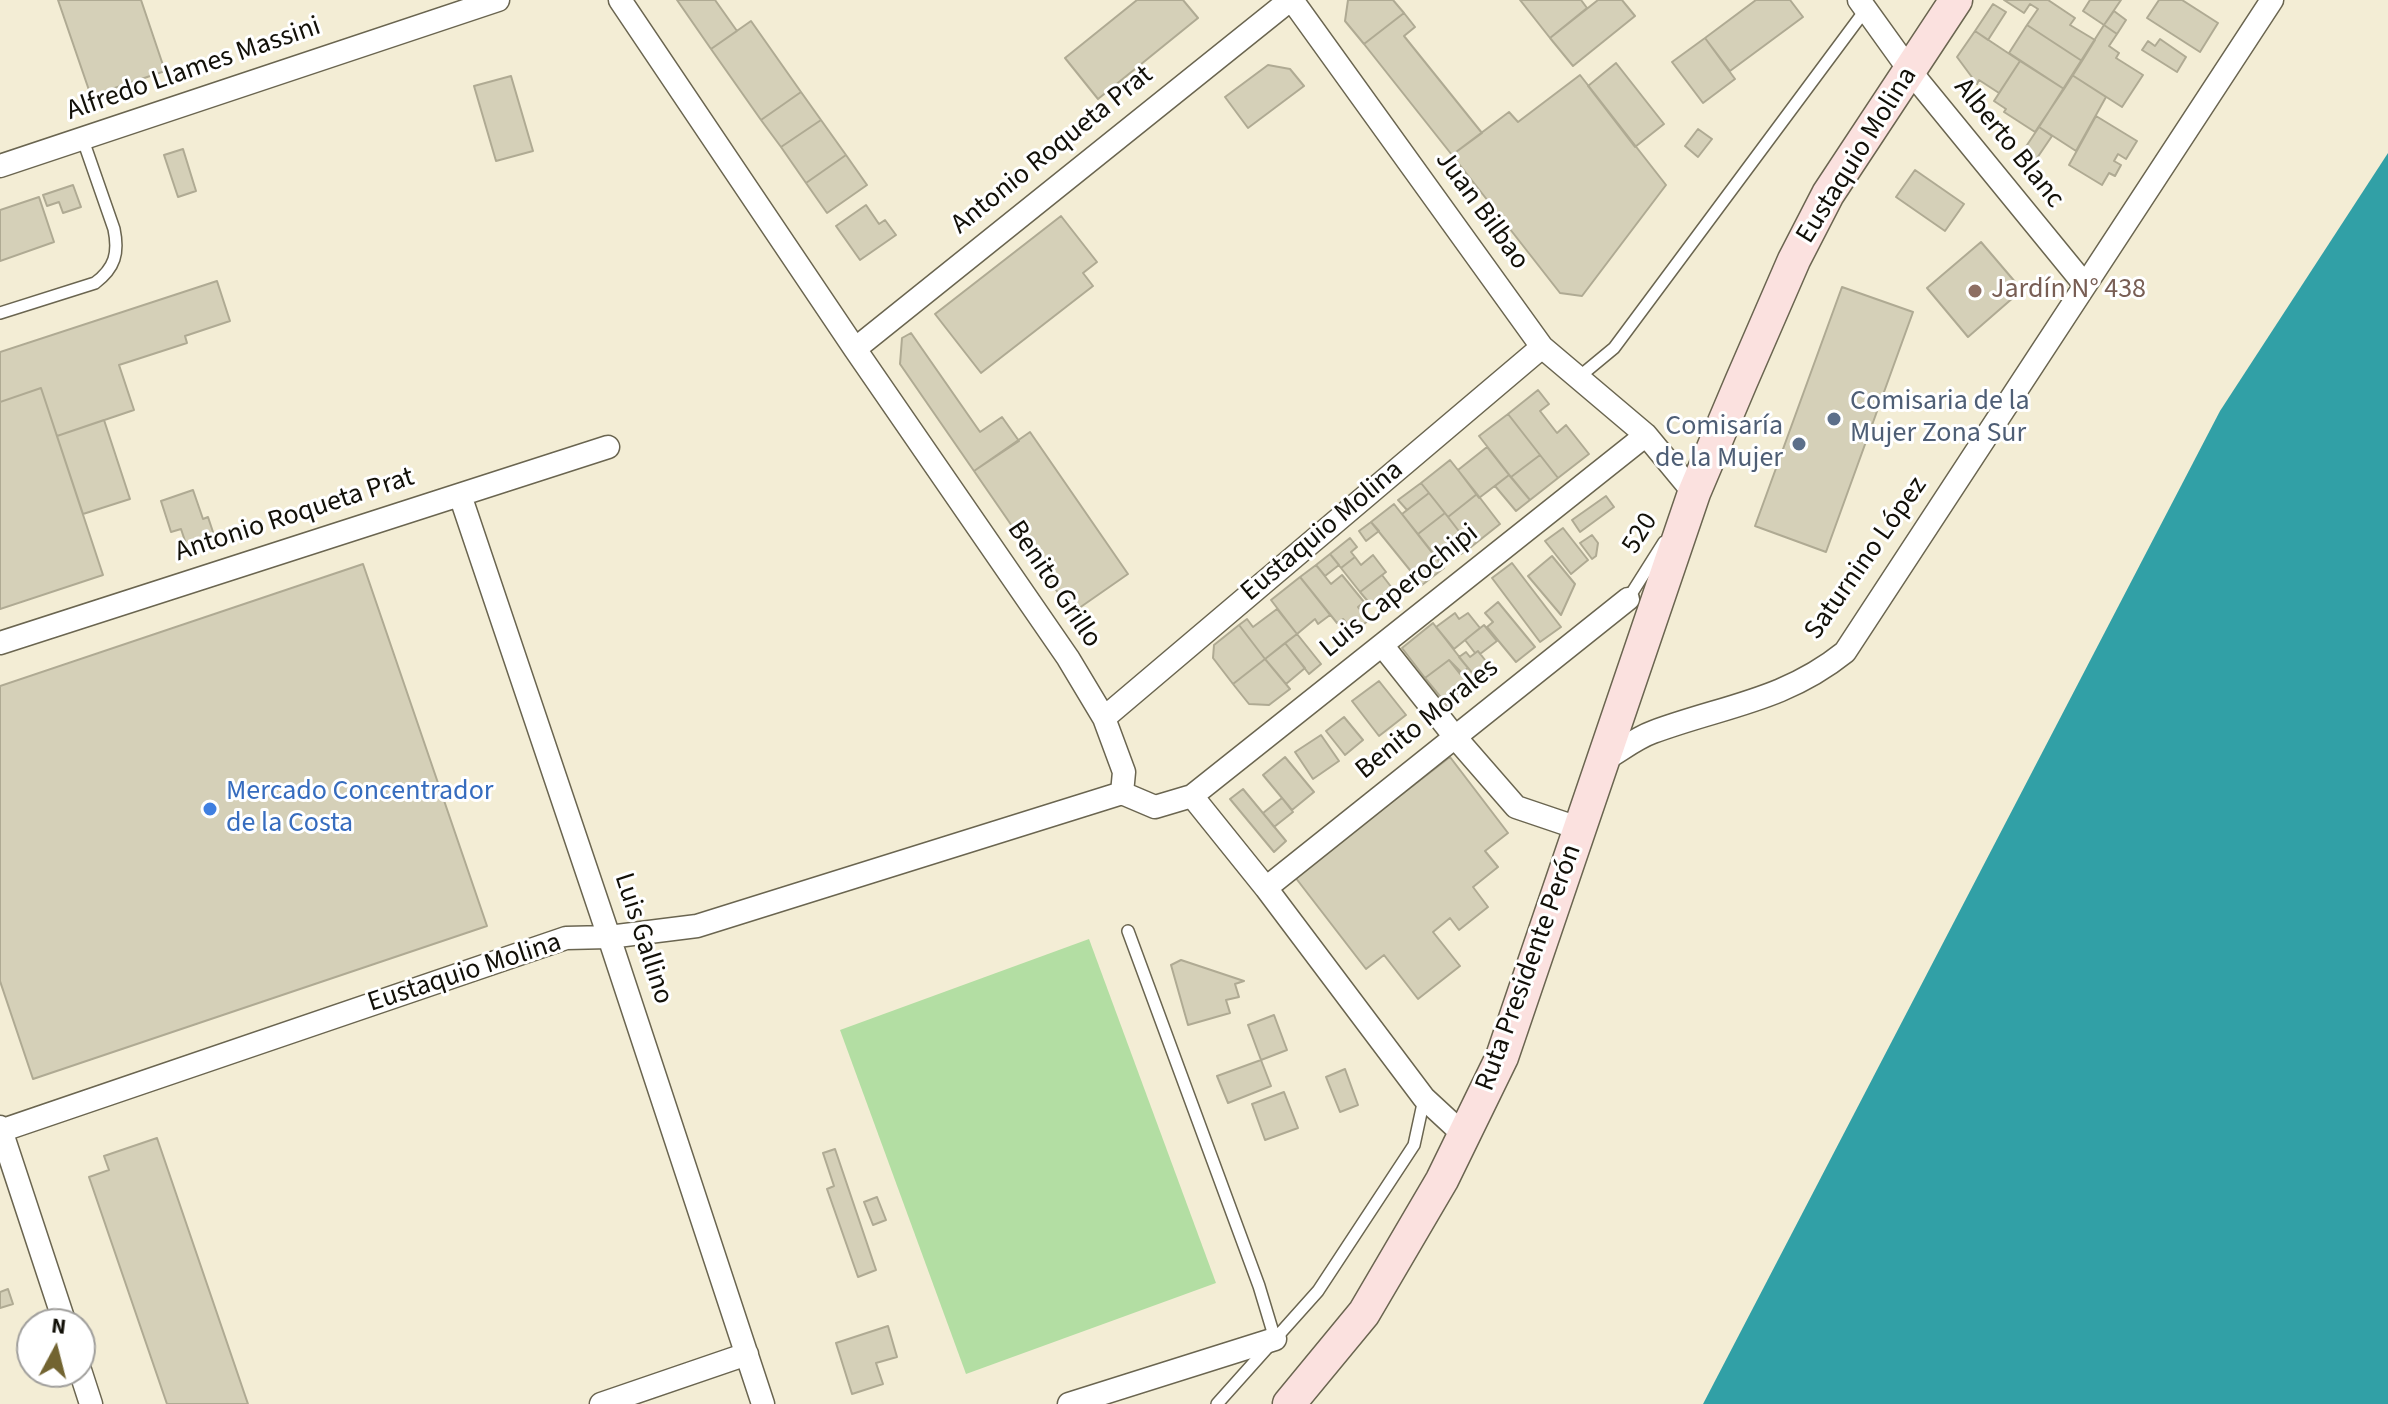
<!DOCTYPE html>
<html>
<head>
<meta charset="utf-8">
<style>
	body { margin:0 }
	#map { position:relative; width:2388px; height:1404px; overflow:hidden; background:#f3edd5; font-family:"Source Sans 3",sans-serif }
	canvas { display:block }
	.north { position:absolute; left:16px; top:1308px; width:80px; height:80px; box-sizing:border-box; background:#fff; border:2px solid #a09f9c; border-radius:50%; rotate:7deg; font-size:22px; font-weight:700; line-height:32px; text-align:center; color:#121008 }
	.north::after { content:''; display:block; margin:auto; width:28px; height:36px; background:#726431; clip-path:polygon(50% 0,100% 100%,50% 72%,0 100%) }
</style>
</head>
<body>
<div id="map">
<canvas width="2388" height="1404"></canvas>
<div class="north">N</div>
</div>
<script>
const ctx = document.querySelector('canvas').getContext('2d');
ctx.lineJoin = 'round';
function fill(path, color) { ctx.fillStyle = color; ctx.fill(path, 'evenodd'); }
function trace(path, color, width, dash) { ctx.strokeStyle = color; ctx.lineWidth = width; ctx.lineCap = dash ? 'butt' : 'round'; ctx.setLineDash(dash || []); ctx.stroke(path); }
function drawText(font, color, halo, rows, align = 'center') {
  ctx.font = font + ' "Source Sans 3",sans-serif'; ctx.lineWidth = 6; ctx.setLineDash([]); ctx.textBaseline = 'middle'; ctx.strokeStyle = halo; ctx.fillStyle = color; for (const [text, x, y, turn = 0] of rows) {
    ctx.save(); ctx.translate(x, y); ctx.rotate((+turn || 0) * Math.PI / 180); ctx.textAlign = isNaN(turn) ? turn : align; if (halo) ctx.strokeText(text, 0, 0); ctx.fillText(text, 0, 0); ctx.restore();
  }
}
fill(new Path2D(`
	M1089 939 1216 1283 966 1374 840 1030Z`), '#b3dea3');
fill(new Path2D(`
	M2388 153V1404H1703L2220 411Z`), '#31a0a6');
const building = new Path2D(`
	M58 0H141L165 71 91 96Z
	M677 0H715L737 31 711 49Z
	M1137 0H1183L1198 18 1098 99 1065 58Z
	M1348 0H1393L1404 13 1364 44 1345 21Z
	M1520 0H1581L1587 8 1550 38Z
	M1598 0H1622L1635 16 1573 66 1550 38Z
	M1756 0H1790L1803 17 1730 71 1705 38Z
	M2004 0H2048L2075 18 2070 25 2095 40 2082 61 2027 25 2038 9 2030 4 2024 13Z
	M2090 0H2121L2104 25 2083 11Z
	M2159 0H2182L2218 23 2200 52 2147 18Z
	M1993 4 2006 12 1988 40 1975 31Z
	M2114 11 2126 20 2117 34 2104 25Z
	M1404 13 1415 27 1404 36 1482 133 1452 155 1364 44Z
	M751 21 801 92 761 120 711 49Z
	M2027 25 2082 61 2064 89 2009 53Z
	M2104 25 2117 34 2109 46 2119 53 2116 58 2143 75 2122 107 2072 75Z
	M1975 31 2020 61 1999 93 1979 80 1977 84 1957 57Z
	M1705 38 1735 79 1703 103 1672 62Z
	M2160 39 2186 57 2177 72 2142 50 2148 41 2155 46Z
	M2020 61 2064 89 2035 132 2004 112 2006 109 1994 101Z
	M1616 63 1664 124 1635 147 1588 86Z
	M1268 65 1290 69 1304 86 1248 128 1225 97Z
	M1580 75 1666 185 1582 296 1560 293 1452 155 1509 112 1518 122Z
	M2072 75 2106 97 2076 151 2039 127Z
	M511 76 533 151 496 161 474 86Z
	M801 92 821 120 781 147 761 120Z
	M2096 116 2137 141 2126 159 2118 154 2114 161 2121 165 2115 176 2109 173 2102 185 2069 165Z
	M821 120 846 155 806 183 781 147Z
	M2039 127 2052 136 2035 161 2025 148Z
	M1698 129 1712 139 1698 157 1685 146Z
	M183 149 196 191 178 197 164 155Z
	M846 155 867 185 827 213 806 183Z
	M1915 170 1964 204 1945 231 1896 197Z
	M73 185 81 207 63 213 59 202 47 206 43 195Z
	M39 197 54 242 0 261V210Z
	M866 205 879 224 885 220 896 235 860 260 836 226Z
	M1061 216 1097 262 1083 273 1093 286 981 373 935 314Z
	M1981 242 2022 290 1968 337 1927 288Z
	M217 281 230 321 185 336 187 343 119 365 134 410 57 436 41 388 0 402V352Z
	M1842 287 1913 312 1826 552 1755 526Z
	M911 333 980 432 1002 417 1019 441 974 471 900 364 902 338Z
	M41 388 103 575 0 609V402Z
	M1538 390 1549 404 1540 411 1557 433 1566 425 1589 454 1558 478 1508 414Z
	M1508 414 1540 455 1511 477 1479 436Z
	M104 420 130 499 83 514 57 436Z
	M1030 432 1128 574 1072 613 974 471Z
	M1487 447 1509 475 1479 498 1458 470Z
	M1540 455 1558 478 1530 500 1511 477Z
	M1450 460 1477 494 1448 517 1421 483Z
	M1509 475 1530 500 1516 511 1495 486Z
	M1421 483 1429 493 1407 510 1398 500Z
	M193 490 203 519 208 517 215 538 187 547 181 529 171 532 161 501Z
	M1429 493 1445 513 1418 534 1402 514Z
	M1477 494 1500 524 1471 547 1448 517Z
	M1606 496 1614 507 1580 532 1572 520Z
	M1394 504 1444 568 1422 585 1371 522Z
	M1445 513 1471 547 1461 554 1457 548 1440 562 1418 534Z
	M1371 522 1379 531 1366 541 1359 531Z
	M1563 528 1588 560 1571 574 1545 541Z
	M1592 535 1598 543 1596 556 1592 559 1580 543Z
	M1350 538 1357 547 1351 552 1355 557 1341 568 1330 554Z
	M1330 554 1339 565 1325 576 1316 565Z
	M1373 555 1386 572 1360 592 1341 568 1355 557 1361 565Z
	M1552 556 1575 584 1561 615 1528 576Z
	M1512 563 1561 627 1540 642 1492 578Z
	M363 564 487 926 33 1079 0 981V686Z
	M1316 565 1331 584 1342 575 1364 602 1358 607 1369 620 1354 632 1343 619 1337 623 1300 577Z
	M1382 575 1392 588 1371 605 1360 592Z
	M1300 577 1330 615 1318 624 1315 619 1297 634 1271 600Z
	M1498 602 1535 647 1516 662 1487 627 1493 622 1485 613Z
	M1277 609 1297 634 1265 659 1239 625 1247 619 1253 627Z
	M1455 613 1459 619 1468 613 1480 628 1454 649 1436 627Z
	M1433 623 1468 668 1460 674 1449 660 1425 678 1402 648Z
	M1239 625 1265 659 1233 684 1213 658 1214 645Z
	M1484 625 1497 641 1480 654 1478 651 1475 653 1465 640Z
	M1297 634 1321 664 1309 674 1285 643Z
	M1285 643 1305 668 1286 684 1265 659Z
	M1478 651 1492 669 1478 680 1459 657 1466 652 1470 657Z
	M1265 659 1290 689 1269 705 1249 704 1233 684Z
	M1449 660 1474 685 1448 706 1425 678Z
	M1379 681 1406 715 1379 736 1352 701Z
	M1344 717 1363 740 1345 755 1326 731Z
	M1321 735 1339 761 1313 779 1295 752Z
	M1285 757 1314 792 1292 810 1263 775Z
	M1450 757 1508 833 1485 851 1498 867 1473 887 1488 907 1459 930 1450 918 1433 932 1460 966 1418 999 1384 955 1366 969 1295 877Z
	M1243 789 1286 841 1274 852 1230 799Z
	M1282 798 1293 812 1274 827 1263 813Z
	M1181 960 1244 981 1235 984 1239 997 1226 1000 1230 1013 1188 1025 1171 965Z
	M1274 1015 1287 1050 1261 1060 1248 1025Z
	M1261 1060 1271 1086 1228 1103 1217 1076Z
	M1345 1069 1358 1105 1340 1112 1326 1077Z
	M1284 1092 1298 1128 1265 1140 1252 1104Z
	M157 1138 248 1404H167L89 1177 109 1170 104 1156Z
	M835 1149 876 1270 858 1277 827 1189 834 1186 823 1153Z
	M877 1197 886 1220 873 1225 864 1202Z
	M8 1289 13 1304 0 1308V1292Z
	M888 1326 897 1357 876 1363 883 1384 852 1394 836 1343Z`);
fill(building, '#d5d0b8');
trace(building, '#afaa93', 2);
const service = new Path2D(`
	M0 313 95 283C115 268 119 253 114 229L83 140
	M1579 377 1614 348 1866 9
	M1628 599 1664 542
	M1128 931 1259 1286 1275 1339
	M1217 1404 1318 1291 1414 1145 1424 1099`);
const minor = new Path2D(`
	M620 0 855 349 1068 658 1104 718 1124 772 1122 793
	M1292 0 1542 347 1646 435 1694 493
	M1859 0 1910 71 2085 285
	M0 166 498 0
	M855 349 1290 0
	M460 495 609 937 763 1404
	M0 643 608 447
	M1382 645 1455 737 1516 807 1581 829
	M1104 718 1542 347
	M1604 760C1620 751 1636 738 1653 732 1723 706 1784 701 1845 652L2272 0
	M1122 793 1155 807 1192 796 1266 888 1424 1098 1464 1135
	M1192 796 1646 435
	M1266 888 1628 599
	M0 1127 65 1324
	M0 1131 566 938 609 937 697 926 1122 793
	M80 1370 91 1404
	M601 1404 747 1354
	M1069 1404 1275 1339`);
const secondary = new Path2D(`
	M1289 1404 1364 1313 1442 1180 1502 1057 1694 493 1741 382 1794 260 1828 194 1956 0`);
trace(service, '#6a6550', 14);
trace(minor, '#6a6550', 25);
trace(secondary, '#6a6550', 35);
trace(service, '#fff', 11);
trace(minor, '#fff', 22);
trace(secondary, '#fbe1df', 32);
for (const [x, y, r, color] of [
	[1975,291,8,"#8d6e63"],
	[1834,419,8,"#5c6f8a"],
	[1799,444,8,"#5c6f8a"],
	[210,809,8,"#3f7fe0"]
]) { const dot = new Path2D(); dot.arc(x, y, r, 0, 2 * Math.PI); ctx.fillStyle = color; ctx.fill(dot); trace(dot, '#fff', 3); }
drawText('28px', '#121008', '#fff', [
	["Alfredo Llames Massini",194,70,-19],
	["Alberto Blanc",2008,144,51],
	["Antonio Roqueta Prat",1053,151,-39],
	["Eustaquio Molina",1858,156,-58],
	["Juan Bilbao",1481,211,54],
	["Antonio Roqueta Prat",295,516,-18],
	["Eustaquio Molina",1323,532,-40],
	["520",1641,534,-58],
	["Saturnino López",1867,559,-55],
	["Benito Grillo",1053,585,56],
	["Luis Caperochipi",1400,592,-39],
	["Benito Morales",1428,720,-39],
	["Luis Gallino",642,939,72],
	["Ruta Presidente Perón",1530,968,-70],
	["Eustaquio Molina",465,974,-18]
]);
drawText('28px', '#785e54', '#fff', [
	["Jardín N° 438",1991,291]
], 'left');
drawText('28px', '#4e5e75', '#fff', [
	["Comisaria de la",1850,403],
	["Mujer Zona Sur",1850,435],
	["Comisaría",1783,428,"right"],
	["de la Mujer",1783,460,"right"]
], 'left');
drawText('28px', '#366cbe', '#fff', [
	["Mercado Concentrador",226,793],
	["de la Costa",226,825]
], 'left');
</script>
</body>
</html>
